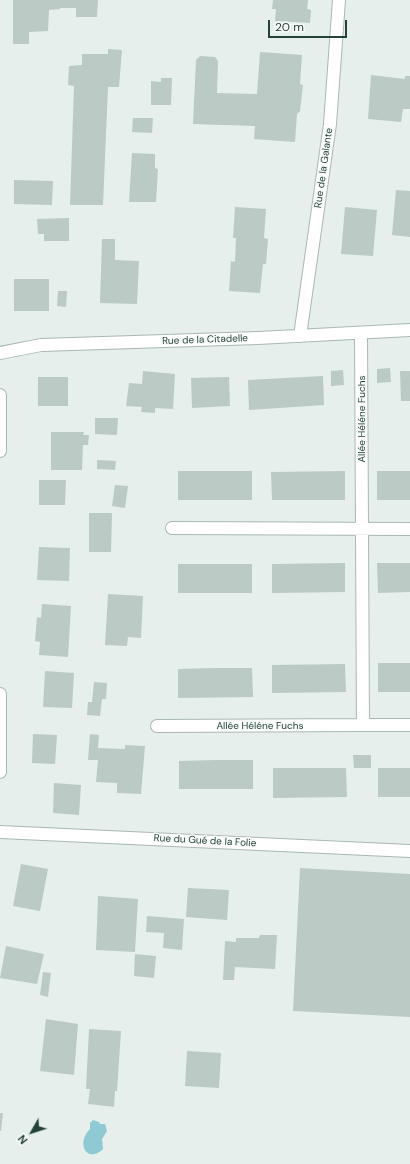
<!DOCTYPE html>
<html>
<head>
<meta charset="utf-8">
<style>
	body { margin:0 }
	#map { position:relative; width:410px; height:1164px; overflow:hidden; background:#e6efeb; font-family:"DM Sans",sans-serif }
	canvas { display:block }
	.north { position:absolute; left:12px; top:1112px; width:40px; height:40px; -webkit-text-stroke:3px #f7fbf9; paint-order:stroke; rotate:231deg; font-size:11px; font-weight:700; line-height:16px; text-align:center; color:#24423a }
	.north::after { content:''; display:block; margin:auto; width:14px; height:18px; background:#24423a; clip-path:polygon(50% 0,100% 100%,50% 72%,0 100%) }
	.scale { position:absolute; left:268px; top:20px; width:79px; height:18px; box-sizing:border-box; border:2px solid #24423a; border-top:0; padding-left:5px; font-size:12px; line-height:14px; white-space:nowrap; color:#24423a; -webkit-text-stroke:3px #f7fbf9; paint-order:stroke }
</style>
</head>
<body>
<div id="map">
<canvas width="410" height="1164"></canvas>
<div class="north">N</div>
<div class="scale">20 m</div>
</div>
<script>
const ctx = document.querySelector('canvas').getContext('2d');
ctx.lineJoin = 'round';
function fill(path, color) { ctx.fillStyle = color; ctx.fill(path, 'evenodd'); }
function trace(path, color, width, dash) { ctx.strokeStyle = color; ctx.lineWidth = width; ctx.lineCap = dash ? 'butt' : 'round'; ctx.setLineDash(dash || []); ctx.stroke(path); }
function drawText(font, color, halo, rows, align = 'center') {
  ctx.font = font + ' "DM Sans",sans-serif'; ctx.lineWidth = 3; ctx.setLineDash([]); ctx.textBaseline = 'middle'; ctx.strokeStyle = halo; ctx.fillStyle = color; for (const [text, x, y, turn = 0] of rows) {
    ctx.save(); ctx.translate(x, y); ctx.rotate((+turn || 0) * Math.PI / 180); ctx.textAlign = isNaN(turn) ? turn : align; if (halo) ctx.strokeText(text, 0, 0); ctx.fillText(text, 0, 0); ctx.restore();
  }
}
fill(new Path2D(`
	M93 1120 99 1122 100 1124H105L107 1131 102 1139 103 1149C88 1164 75 1144 90 1129V1123Z`), '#8ec9d4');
fill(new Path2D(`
	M13 0H98L97 17H76V8H60V9L49 10 48 31 29 32V44H13Z
	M273 0H308L307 9 311 10 310 23 275 21 276 9H272Z
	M108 49 122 50 119 87H108L103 205H70L74 86 68 85 69 66 82 65V54H108Z
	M260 52 302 55 300 84 303 85 300 111 297 114 295 142 254 139 255 126 193 124 196 60 200 56 215 57 218 61 217 93 257 94Z
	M371 75 405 79V76H410V109H403L401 122 368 119Z
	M161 78H172L171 105H151V81L161 82Z
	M133 118H153L152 133 132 132Z
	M132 153 155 154V168L158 169 156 202H129Z
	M14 180 53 181 52 205 14 204Z
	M396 190 410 191V237L392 235Z
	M235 207 266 209 264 238 268 239 266 264H263L260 293 229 291 231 261 235 262 236 238H233Z
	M345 207 377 210 373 256 341 254Z
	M69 218V241H44V234H38L37 219Z
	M102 239H115V260L139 261 137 304 100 303Z
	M14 279H49V311H14Z
	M58 291H67L66 307 57 306Z
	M390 368 391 382 377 383V369Z
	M343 370 344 385 331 386V371Z
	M143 371 175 374 173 409 155 408V413L141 412 142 407 126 406 129 383 142 384Z
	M400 371H410V401H401Z
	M323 376 324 405 249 410 248 380Z
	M38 377H68V406H38Z
	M229 377 230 406 192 408 191 378Z
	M95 418H118L117 435 95 434Z
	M51 432H84L83 435H89L88 445H83L82 470H51Z
	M97 460 116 461 115 470 97 469Z
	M178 471H252V500H178Z
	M345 471V500H272L271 472Z
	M377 471H410V500H377Z
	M39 480H66L65 505H39Z
	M115 485 128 486 125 508 112 506Z
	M89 513H112L111 552H89Z
	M39 547 70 548 69 581 37 580Z
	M345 563V592L272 593V564Z
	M377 563H410V592L378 593Z
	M178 564H252V593H178Z
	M108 594 143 596 141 638 128 637 127 646 105 645Z
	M42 604 71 606 68 657 39 655 40 642 35 641 37 617 41 618Z
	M378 663H410V692H378Z
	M345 664 346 692 272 693V665Z
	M216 668H252L253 697 178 698V669Z
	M45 671 74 673 72 708 43 707Z
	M94 682 107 683 106 699H102L100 716 87 715 88 702H92Z
	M33 734 57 735 55 764 32 763Z
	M90 734 99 735 98 748 125 749V745L145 746 141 794 117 793V783L96 782 98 760H88Z
	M353 755H371V768H354Z
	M216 760H253V789H179V761Z
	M273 768H346L347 797 273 798Z
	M378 768H410V797H378Z
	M54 783 81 785 79 815 53 813Z
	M21 864 48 869 40 911 13 906Z
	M300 868 410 874V1017L293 1011Z
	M188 888 229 890 227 920 186 917Z
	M98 896 138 899 135 952 96 950Z
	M147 916 184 919 182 950 163 948 164 933 146 932Z
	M260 935H277L275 969 235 967 234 980H223L225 941 236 942V938H259Z
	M6 946 44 954 37 984 0 978Z
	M135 954 156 956 154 978 134 976Z
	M43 972 51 973 48 997 40 995Z
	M46 1019 78 1024 74 1075 40 1071Z
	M89 1029 121 1031 117 1091H115L114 1107 88 1104 90 1089H86Z
	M187 1051 221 1053 219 1088 185 1086Z
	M0 1113H3L1 1131H0Z`), '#bbcac4');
const minor = new Path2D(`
	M361 334 363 725H410
	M300 336 330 124 339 0
	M0 353 41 345 258 338 410 330
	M0 395V451
	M172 528 410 529
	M0 694V772
	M157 726 363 725
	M0 832 410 851`);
trace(minor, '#a8b8b2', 14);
trace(minor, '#fff', 12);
drawText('10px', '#24423a', '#f7fbf9', [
	["Rue de la Galante",324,168,-82],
	["Rue de la Citadelle",205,340,-2],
	["Allée Héléne Fuchs",362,419,-90],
	["Allée Héléne Fuchs",260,726],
	["Rue du Gué de la Folie",205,841,3]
]);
</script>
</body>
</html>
